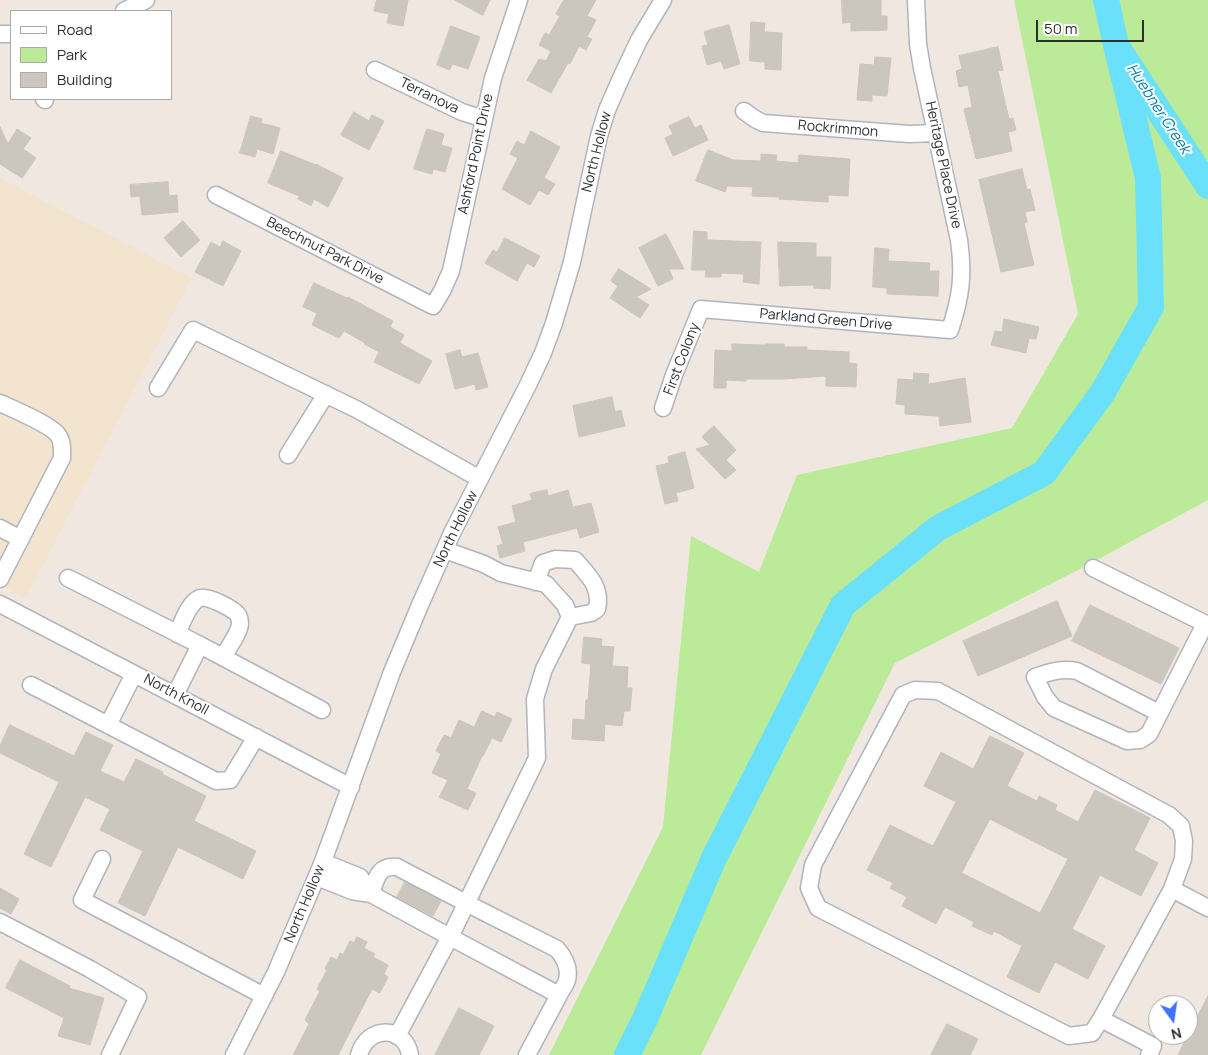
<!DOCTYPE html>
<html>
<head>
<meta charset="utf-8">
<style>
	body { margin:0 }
	#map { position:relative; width:1208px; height:1055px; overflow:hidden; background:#f0e8e0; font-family:Manrope,sans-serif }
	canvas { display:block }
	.legend { position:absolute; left:10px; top:10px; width:162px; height:90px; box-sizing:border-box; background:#fff; border:1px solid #ababab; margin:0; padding:6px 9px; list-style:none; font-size:15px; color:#2e2e2e }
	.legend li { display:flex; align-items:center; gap:10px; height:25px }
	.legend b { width:25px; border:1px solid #ababab }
	.north { position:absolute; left:1148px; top:995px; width:50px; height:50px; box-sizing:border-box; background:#fff; border:1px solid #ababab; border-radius:50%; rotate:166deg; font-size:14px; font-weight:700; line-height:20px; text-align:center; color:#2e2e2e }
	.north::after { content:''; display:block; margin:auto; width:18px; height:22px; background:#3e72ff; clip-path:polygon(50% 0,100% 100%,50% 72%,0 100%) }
	.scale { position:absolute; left:1036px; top:20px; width:108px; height:22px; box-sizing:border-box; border:2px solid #2e2e2e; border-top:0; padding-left:6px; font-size:15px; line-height:18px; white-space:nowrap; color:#2e2e2e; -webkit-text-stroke:4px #fff; paint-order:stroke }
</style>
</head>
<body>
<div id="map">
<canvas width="1208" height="1055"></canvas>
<ul class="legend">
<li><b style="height:6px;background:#fff"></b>Road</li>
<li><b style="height:14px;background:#bbeb98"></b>Park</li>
<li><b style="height:14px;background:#cbc6be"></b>Building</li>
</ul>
<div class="north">N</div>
<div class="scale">50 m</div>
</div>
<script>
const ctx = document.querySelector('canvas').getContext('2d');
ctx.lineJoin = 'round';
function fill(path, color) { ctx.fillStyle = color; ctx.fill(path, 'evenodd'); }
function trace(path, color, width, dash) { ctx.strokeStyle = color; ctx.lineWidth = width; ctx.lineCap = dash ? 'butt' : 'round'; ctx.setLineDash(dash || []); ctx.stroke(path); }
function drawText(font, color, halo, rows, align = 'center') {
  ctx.font = font + ' Manrope,sans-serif'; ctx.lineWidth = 4; ctx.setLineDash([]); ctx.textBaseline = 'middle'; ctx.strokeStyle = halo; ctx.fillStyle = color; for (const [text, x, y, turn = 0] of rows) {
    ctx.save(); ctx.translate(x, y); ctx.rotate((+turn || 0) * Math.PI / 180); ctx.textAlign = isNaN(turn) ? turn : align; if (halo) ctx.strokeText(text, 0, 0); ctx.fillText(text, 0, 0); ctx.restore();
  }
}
fill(new Path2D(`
	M0 178 192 278 26 598 0 585Z`), '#f2e4ce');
fill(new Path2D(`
	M1014 0H1208V500L1080 569 895 663 701 1055H549L663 827 691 536 759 572 797 475 1012 428 1078 314Z`), '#bbeb98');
trace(new Path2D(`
	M1106 0 1116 45 1208 186
	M627 1055 645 1019 714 858 843 605 938 528 1044 473 1103 392 1151 307 1148 178 1116 45`), '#6be0fa', 26);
const building = new Path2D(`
	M377 0H408L403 26 387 23 389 14 374 11Z
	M455 0H490L483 15Z
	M564 0H596L587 16 596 20 587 37 592 39 586 50 579 46 570 64 568 63 551 93 527 80 539 59 546 61 551 51 539 45 545 33 549 35 560 16 556 14Z
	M842 0H881V16H887V30L851 31V22L843 23Z
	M751 22 765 23 764 32 782 33 781 70 765 69V62L750 61Z
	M729 25 740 64 724 69 721 61 707 65 702 46 708 45 704 32Z
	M451 26 480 37 468 69 452 64 450 70 437 65Z
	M998 47 1003 70 998 71 1009 119 1013 118 1016 130 1008 132 1012 151 976 159 964 109 972 107 968 85 959 87 956 71 962 69 959 56Z
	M875 57 891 58 887 96 872 95V101L857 100 860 64 874 65Z
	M354 112 369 121 372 115 384 121 369 150 341 135Z
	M251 116 262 119 261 123 280 128 273 154 257 149 255 157 240 153Z
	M689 117 695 128 701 125 708 140 673 156 665 138 673 134 669 126Z
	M0 127 8 144 17 129 31 138 23 149 36 158 22 178 0 164Z
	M427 129 444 134 441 145 452 148 445 172 433 169 432 174 414 169Z
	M531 131 560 147 544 178 555 184 548 195 539 190 530 205 502 189 518 158 510 154 517 141 524 145Z
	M708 150 733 160 761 161V154L777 155 776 161 798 163 799 155 850 159 848 196 828 195V202L779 199 780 197 752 196 753 187 727 186 725 192 696 181Z
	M281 151 316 165V164L343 178 328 207 314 199 311 206 298 199 299 196 268 183Z
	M1022 169 1027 190 1030 189 1035 210 1025 212 1027 222 1024 223 1034 265 1001 272 979 180Z
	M168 182 169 196 177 195 178 212 142 215 140 196 131 197 130 185Z
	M183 221 200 240 181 257 164 238Z
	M694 231 707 232V240L761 242 759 284 743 282 744 274 721 273V277H705L706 270H692Z
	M666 234 684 269H669L673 279 658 286 639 248Z
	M505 238 540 256 534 267 527 263 517 281 485 263 493 250 497 252Z
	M223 241 241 251 223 286 195 272 211 242 220 247Z
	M778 242 816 243V257H831L830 289 814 288V285L780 286Z
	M875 248 889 249 888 261 930 263 929 271H939L938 296 887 294V288L873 287Z
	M619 269 651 289 636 297 649 305 640 318 610 298 618 286 611 281Z
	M314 283 347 298 348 297 393 321 390 327 404 335 400 343 432 361 419 384 374 362 379 352 364 344 365 343 344 331 339 338 312 325 317 313 303 307Z
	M1004 319 1039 327 1036 339 1029 338 1026 353 991 345 995 331 1002 332Z
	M732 344 766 345V344H784V347H807V350L849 352V363L857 364 856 387 826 386V376L784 379H746V381L726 380V388H714L715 350 732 351Z
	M460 350 462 357 478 353 488 387 476 390 475 384 455 389 446 354Z
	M914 373 929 374 928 384 965 378 971 422 940 426 939 416 905 414V405L896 404 898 379 913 380Z
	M612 397 615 412 621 410 625 426 579 437 573 406Z
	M714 426 736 450 726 460 736 470 725 479 696 449 710 445 702 437Z
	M685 452 694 488 676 493 678 501 665 504 656 466 669 463 668 457Z
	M547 490 548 496 568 490 573 507 591 503 599 532 580 538 577 528 523 542 525 551 500 558 497 546 503 544 498 527 516 522 512 506 532 500 530 494Z
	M1057 601 1072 636 978 676 963 641Z
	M1090 605 1179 648 1161 684 1072 641Z
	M584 637 602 639 601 646 614 647 612 666 628 667 627 688H632L630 711H624L622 726 605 724 604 741 572 739 573 719 585 720 586 700H588L591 664 582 663Z
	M482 711 495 717 497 712 512 719 501 742 492 738 483 756H482L467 789 476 793 468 810 439 797 448 780 432 773 441 754 436 751 444 735 451 738 459 720 474 727Z
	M10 725 74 756 86 732 113 745 100 771 124 782 136 759 163 772 162 774 206 796 194 821 256 851 243 879 178 847 145 916 118 903 143 851 100 830 110 809 85 797 51 867 24 854 59 782 0 753V746Z
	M990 736 1024 753 1007 786 1037 801 1039 796 1057 805 1055 810 1078 822 1095 790 1150 818 1134 850 1158 863 1141 896 1100 875 1072 929 1105 946 1088 979 1055 962 1039 993 1007 977 1022 946 994 931 992 935 972 926 974 922 945 907 936 924 902 906 907 897 890 888 893 883 867 870 890 825 933 846 956 802 924 786 941 752 973 769ZM990 819 1068 859 1040 913 962 873Z
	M405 882 441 901 433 916 397 897Z
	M0 888 19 899 11 914 0 908Z
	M357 937 367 942 364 948 375 954 373 957 388 965 384 974 388 977 380 993 372 989 338 1055H293L309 1024 305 1020 320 991 317 989 327 970 325 969 331 957 337 960 340 953 343 955 350 941 354 943Z
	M20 960 70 986 69 988 104 998 90 1045 58 1036 64 1018 6 988Z
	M1208 996V1055H1178L1188 1035Z
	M459 1008 494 1026 479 1055H435Z
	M947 1024 978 1039 970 1055H931Z`);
fill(building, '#cbc6be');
trace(building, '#ccc4b8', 1);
const minor = new Path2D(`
	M124 11 146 0
	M0 34H11
	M375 70 462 112 484 119
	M44 99 45 100
	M744 111 755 119 763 123 909 134 936 133
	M216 195 433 306 442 291 451 271 493 78 519 0
	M158 388 193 330 358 410 480 479
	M0 403C13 409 51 425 58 435 63 442 62 450 62 458L0 579
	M663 408 674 375 701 309 950 330C961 297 964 274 959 240L922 68 918 44 916 0
	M288 455 326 394
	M0 528 21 539
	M1093 568 1208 625
	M68 578 200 645
	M536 582 543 563 555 559 575 560C588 575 602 587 597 609L591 613 570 617
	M0 604 351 787
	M177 634C182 623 189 602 200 598 207 595 234 609 238 615 239 617 240 621 240 623 240 632 228 648 223 657
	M31 685 216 781 230 780 256 737
	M915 690 938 691 1169 815 1181 826 1184 841 1183 859 1172 889 1101 1019 1092 1033 1069 1036 818 908 809 888 813 865 903 695Z
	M175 695 200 645 322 710
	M1159 713 1077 671C1061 668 1050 672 1035 677L1045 697 1054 708 1127 741 1140 740 1149 734 1205 624
	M108 725 134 674
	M102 859 82 900 264 996
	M323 862 360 877 371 894
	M317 877 352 891 371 894 450 937 559 995 527 1055
	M1172 889 1208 908
	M371 894C376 879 378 865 397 867L466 903 557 949C564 957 570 968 567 980 566 985 561 990 559 995
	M0 922 90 969 138 997 110 1055
	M1101 1019 1153 1046 1149 1055
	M397 1036 450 937 537 758 535 699 544 669 570 617 565 605 546 584 501 573 484 564 445 550
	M234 1055 276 972 322 864 392 672 420 605 452 533 527 387 543 353 554 323 572 262 599 136 607 110 621 78 639 40 663 0
	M359 1055C367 1025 405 1025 410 1055`);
trace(minor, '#afb4be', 19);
trace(minor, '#fff', 16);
drawText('14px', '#2e2e2e', '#fff', [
	["Terranova",429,96,26],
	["Rockrimmon",838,129,5],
	["North Hollow",597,152,-76],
	["Ashford Point Drive",476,154,-78],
	["Heritage Place Drive",943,165,78],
	["Beechnut Park Drive",325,251,27],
	["Parkland Green Drive",826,320,5],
	["First Colony",682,359,-69],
	["North Hollow",456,529,-64],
	["North Knoll",176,695,28],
	["North Hollow",305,904,-67]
]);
drawText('italic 15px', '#027ba7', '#fff', [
	["Huebner Creek",1158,109,57]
]);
</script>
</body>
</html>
